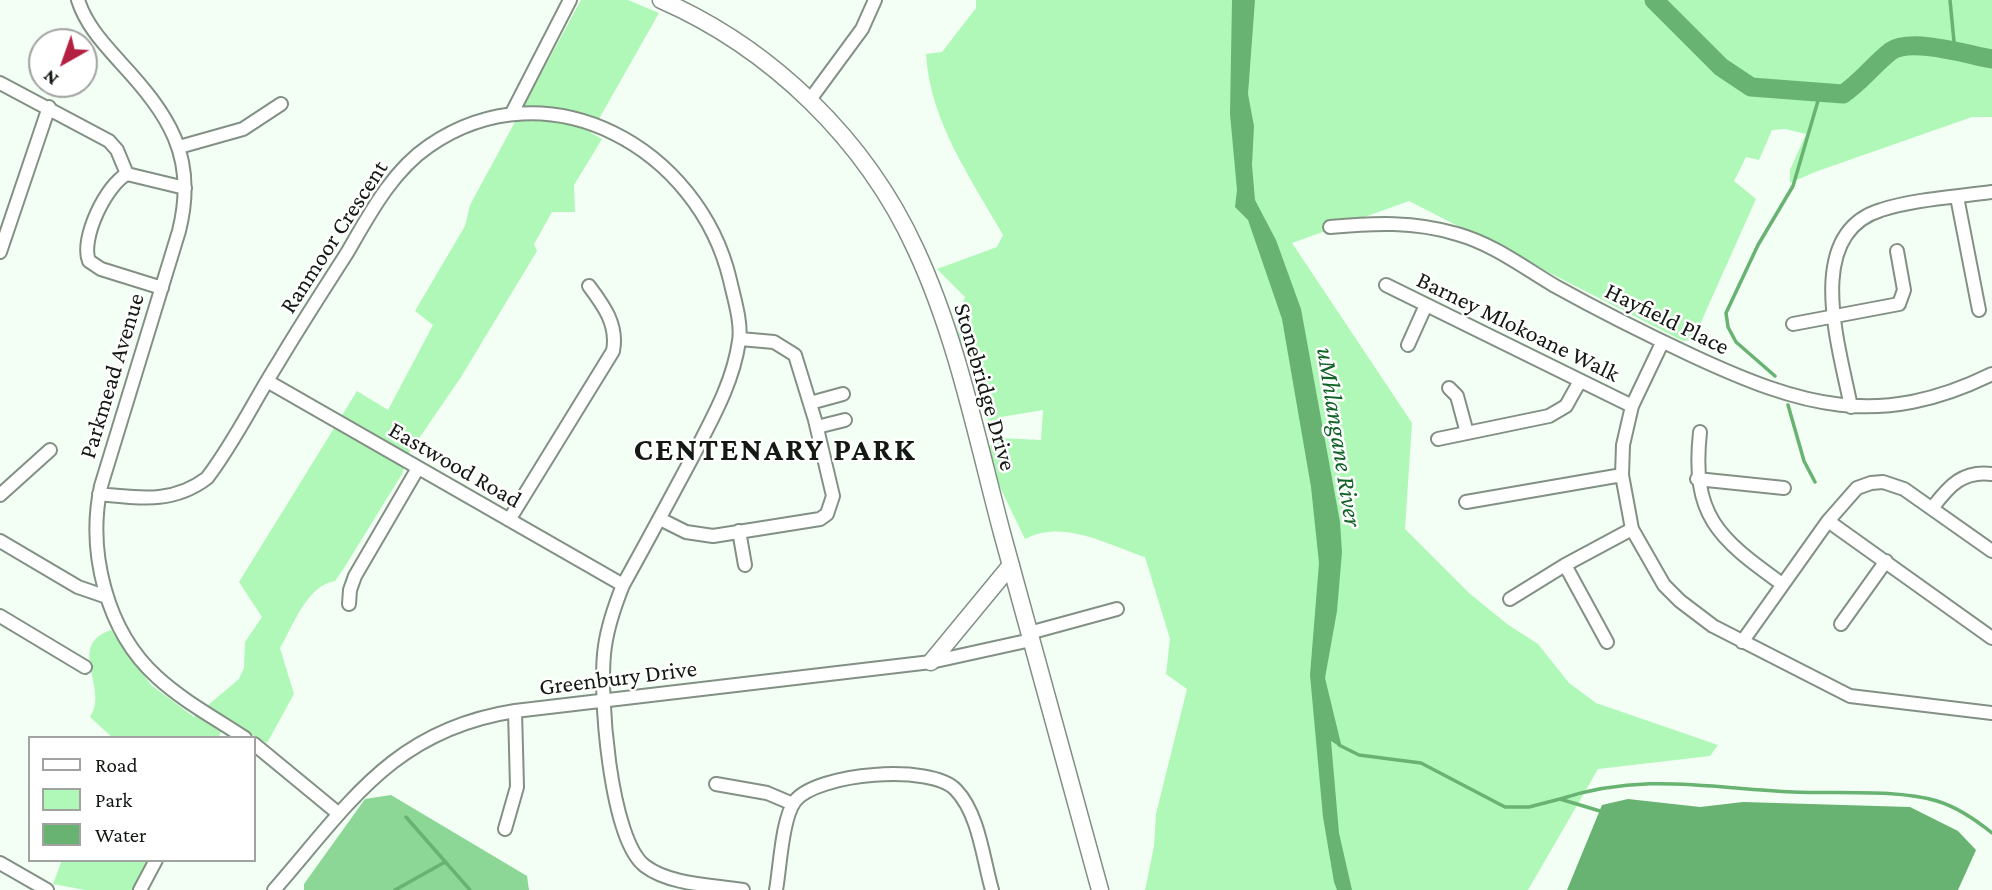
<!DOCTYPE html>
<html>
<head>
<meta charset="utf-8">
<style>
	body { margin:0 }
	#map { position:relative; width:1992px; height:890px; overflow:hidden; background:#f3fff4; font-family:"Crimson Pro",serif }
	canvas { display:block }
	.legend { position:absolute; left:28px; top:736px; width:228px; height:126px; box-sizing:border-box; background:#fff; border:2px solid #a1a3a1; margin:0; padding:9px 12px; list-style:none; font-size:21px; color:#141914 }
	.legend li { display:flex; align-items:center; gap:14px; height:35px }
	.legend b { width:35px; border:2px solid #a1a3a1 }
	.north { position:absolute; left:28px; top:28px; width:70px; height:70px; box-sizing:border-box; background:#fff; border:2px solid #a1a3a1; border-radius:50%; rotate:220deg; font-size:19px; font-weight:700; line-height:28px; text-align:center; color:#141914 }
	.north::after { content:''; display:block; margin:auto; width:24px; height:32px; background:#b32042; clip-path:polygon(50% 0,100% 100%,50% 72%,0 100%) }
</style>
</head>
<body>
<div id="map">
<canvas width="1992" height="890"></canvas>
<ul class="legend">
<li><b style="height:9px;background:#fff"></b>Road</li>
<li><b style="height:19px;background:#b0f8b8"></b>Park</li>
<li><b style="height:19px;background:#68b272"></b>Water</li>
</ul>
<div class="north">N</div>
</div>
<script>
const ctx = document.querySelector('canvas').getContext('2d');
ctx.lineJoin = 'round';
function fill(path, color) { ctx.fillStyle = color; ctx.fill(path, 'evenodd'); }
function trace(path, color, width, dash) { ctx.strokeStyle = color; ctx.lineWidth = width; ctx.lineCap = dash ? 'butt' : 'round'; ctx.setLineDash(dash || []); ctx.stroke(path); }
function drawText(font, color, halo, rows, align = 'center') {
  ctx.font = font + ' "Crimson Pro",serif'; ctx.lineWidth = 5; ctx.setLineDash([]); ctx.textBaseline = 'middle'; ctx.strokeStyle = halo; ctx.fillStyle = color; for (const [text, x, y, turn = 0] of rows) {
    ctx.save(); ctx.translate(x, y); ctx.rotate((+turn || 0) * Math.PI / 180); ctx.textAlign = isNaN(turn) ? turn : align; if (halo) ctx.strokeText(text, 0, 0); ctx.fillText(text, 0, 0); ctx.restore();
  }
}
fill(new Path2D(`
	M581 0H628L659 13 591 133 602 139 574 185 575 212H552L534 244 537 251 461 377 409 453 402 474 344 568 335 581C307 585 293 626 280 648L294 694 267 743 227 721 218 738H113L90 717C110 689 65 645 111 630L151 685 194 717 239 679 244 668 245 642 262 617 239 582 357 391 388 410 433 325 415 311 465 226 470 205Z
	M976 0H1992V117H1972L1815 172 1790 183V170L1806 134 1785 129 1772 130 1759 160 1746 157 1734 181 1756 199 1693 340 1683 341 1409 201 1292 243 1412 423 1405 529 1469 593 1507 624 1538 644 1569 683 1596 703 1718 745 1710 756 1598 769 1528 890H1145L1154 846 1156 814 1187 689 1166 674 1170 639 1145 557C1105 544 1064 519 1025 539L983 452 999 438 1041 440 1043 410 1001 417 989 435C986 416 986 392 979 374 965 341 947 338 965 297L937 269 997 247 1003 235C971 178 930 122 926 54L942 52 976 8Z
	M62 860H151L136 890H85L53 884Z`), '#b0f8b8');
fill(new Path2D(`
	M391 795 527 876 529 890H304V884L365 799Z`), '#8cd795');
fill(new Path2D(`
	M1232 0H1255L1248 94 1254 126 1252 165 1255 200 1276 240 1301 309 1340 522 1342 552 1337 611 1325 678 1342 748 1331 741 1339 833 1352 890H1337L1334 882 1323 817 1310 675 1319 563 1311 487 1282 319 1248 220 1235 207 1237 190 1230 114Z
	M1628 799 1700 807 1743 802 1910 807 1958 831 1976 850 1958 890H1567L1602 805Z`), '#68b272');
trace(new Path2D(`
	M1950 0 1955 52
	M1775 376 1736 342 1728 327 1726 313 1758 245 1793 186 1820 94
	M1788 405 1804 461 1815 482
	M1339 745 1359 755 1421 763 1505 807H1529L1560 799 1600 811
	M1560 799C1644 772 1708 788 1793 792 1836 794 1896 789 1937 801 1957 807 1976 820 1992 833
	M406 817 470 890
	M395 890 445 862`), '#68b272', 3.5);
trace(new Path2D(`
	M1654 0 1721 67 1751 87 1843 94C1861 82 1874 64 1891 51 1911 37 1969 55 1992 59`), '#68b272', 19);
const minor = new Path2D(`
	M78 0C86 25 103 43 120 62 168 114 198 156 179 231L101 486C87 551 106 631 157 677 183 701 215 718 245 738
	M0 83 109 141 117 150 127 174
	M809 101 862 29 875 0
	M513 111 570 0
	M179 147 243 129 281 104
	M1957 197 1979 310
	M1330 227C1374 223 1414 221 1457 234 1493 244 1523 267 1555 286 1600 311 1646 334 1693 356 1801 406 1878 430 1992 374
	M0 252 49 107
	M1386 285 1632 406
	M162 288 101 269 89 261C80 239 106 185 127 174L185 188
	M1793 324 1899 304 1904 290 1897 251
	M1662 343 1632 406 1623 445 1622 475 1632 529 1664 585 1680 601 1713 626 1850 696 1992 713
	M1408 345 1426 305
	M267 381 623 585
	M1449 388 1457 396 1467 433
	M810 403 843 394
	M1851 407C1840 349 1802 234 1881 210 1914 199 1957 197 1992 192
	M817 427 845 420
	M1700 432C1691 516 1718 538 1782 584
	M1438 439 1549 416 1566 406 1580 381
	M1697 479 1784 488
	M99 494C139 498 173 504 207 478 234 443 254 401 278 363 300 326 324 289 347 253 369 215 392 171 429 146 549 63 699 149 730 280 734 298 742 323 739 341 733 383 712 419 693 456 670 499 647 542 623 585 615 605 608 625 605 646 598 690 610 840 645 866 670 885 713 885 743 890
	M0 495 50 450
	M1466 502 1622 475
	M1933 507C1949 486 1963 470 1992 474
	M660 519 686 532 713 536 820 519 827 514 833 496 815 420 795 355 774 342 740 339
	M509 520 613 351C618 325 604 306 589 286
	M1828 521 1992 638
	M739 531 745 565
	M0 541 78 587 107 597
	M1565 565 1607 642
	M1510 599 1565 565 1632 529
	M349 604 350 590 355 576 418 468
	M0 616 85 667
	M1841 624 1886 561
	M1029 633 1117 609
	M1742 642 1828 521 1857 488 1871 483 1883 482 1904 489 1992 551
	M254 744 339 814
	M716 784 767 793 793 804
	M505 829 517 787 515 711
	M0 863 47 890
	M140 890 156 860
	M274 890C349 804 393 730 515 711L931 662 1031 640
	M776 890C780 868 782 818 795 801 817 773 931 763 956 790 979 814 983 859 992 890`);
const tertiary = new Path2D(`
	M661 0C771 48 866 140 916 250 957 338 977 439 1002 533 1035 652 1067 771 1100 890
	M931 662 1011 565`);
trace(minor, '#839084', 16);
trace(tertiary, '#839084', 19);
trace(minor, '#fff', 12);
trace(tertiary, '#fff', 16);
drawText('24px', '#141914', '#fff', [
	["Ranmoor Crescent",334,237,-57],
	["Hayfield Place",1667,319,26],
	["Barney Mlokoane Walk",1518,327,26],
	["Parkmead Avenue",112,376,-73],
	["Stonebridge Drive",985,387,74],
	["Eastwood Road",455,465,30],
	["Greenbury Drive",618,678,-7]
]);
drawText('italic 26px', '#126327', '#fff', [
	["uMhlangane River",1339,437,81]
]);
ctx.letterSpacing = '2px';
drawText('bold 32px', '#141914', '#fff', [
	["CENTENARY PARK",775,450]
]);
ctx.letterSpacing = '0px';
</script>
</body>
</html>
